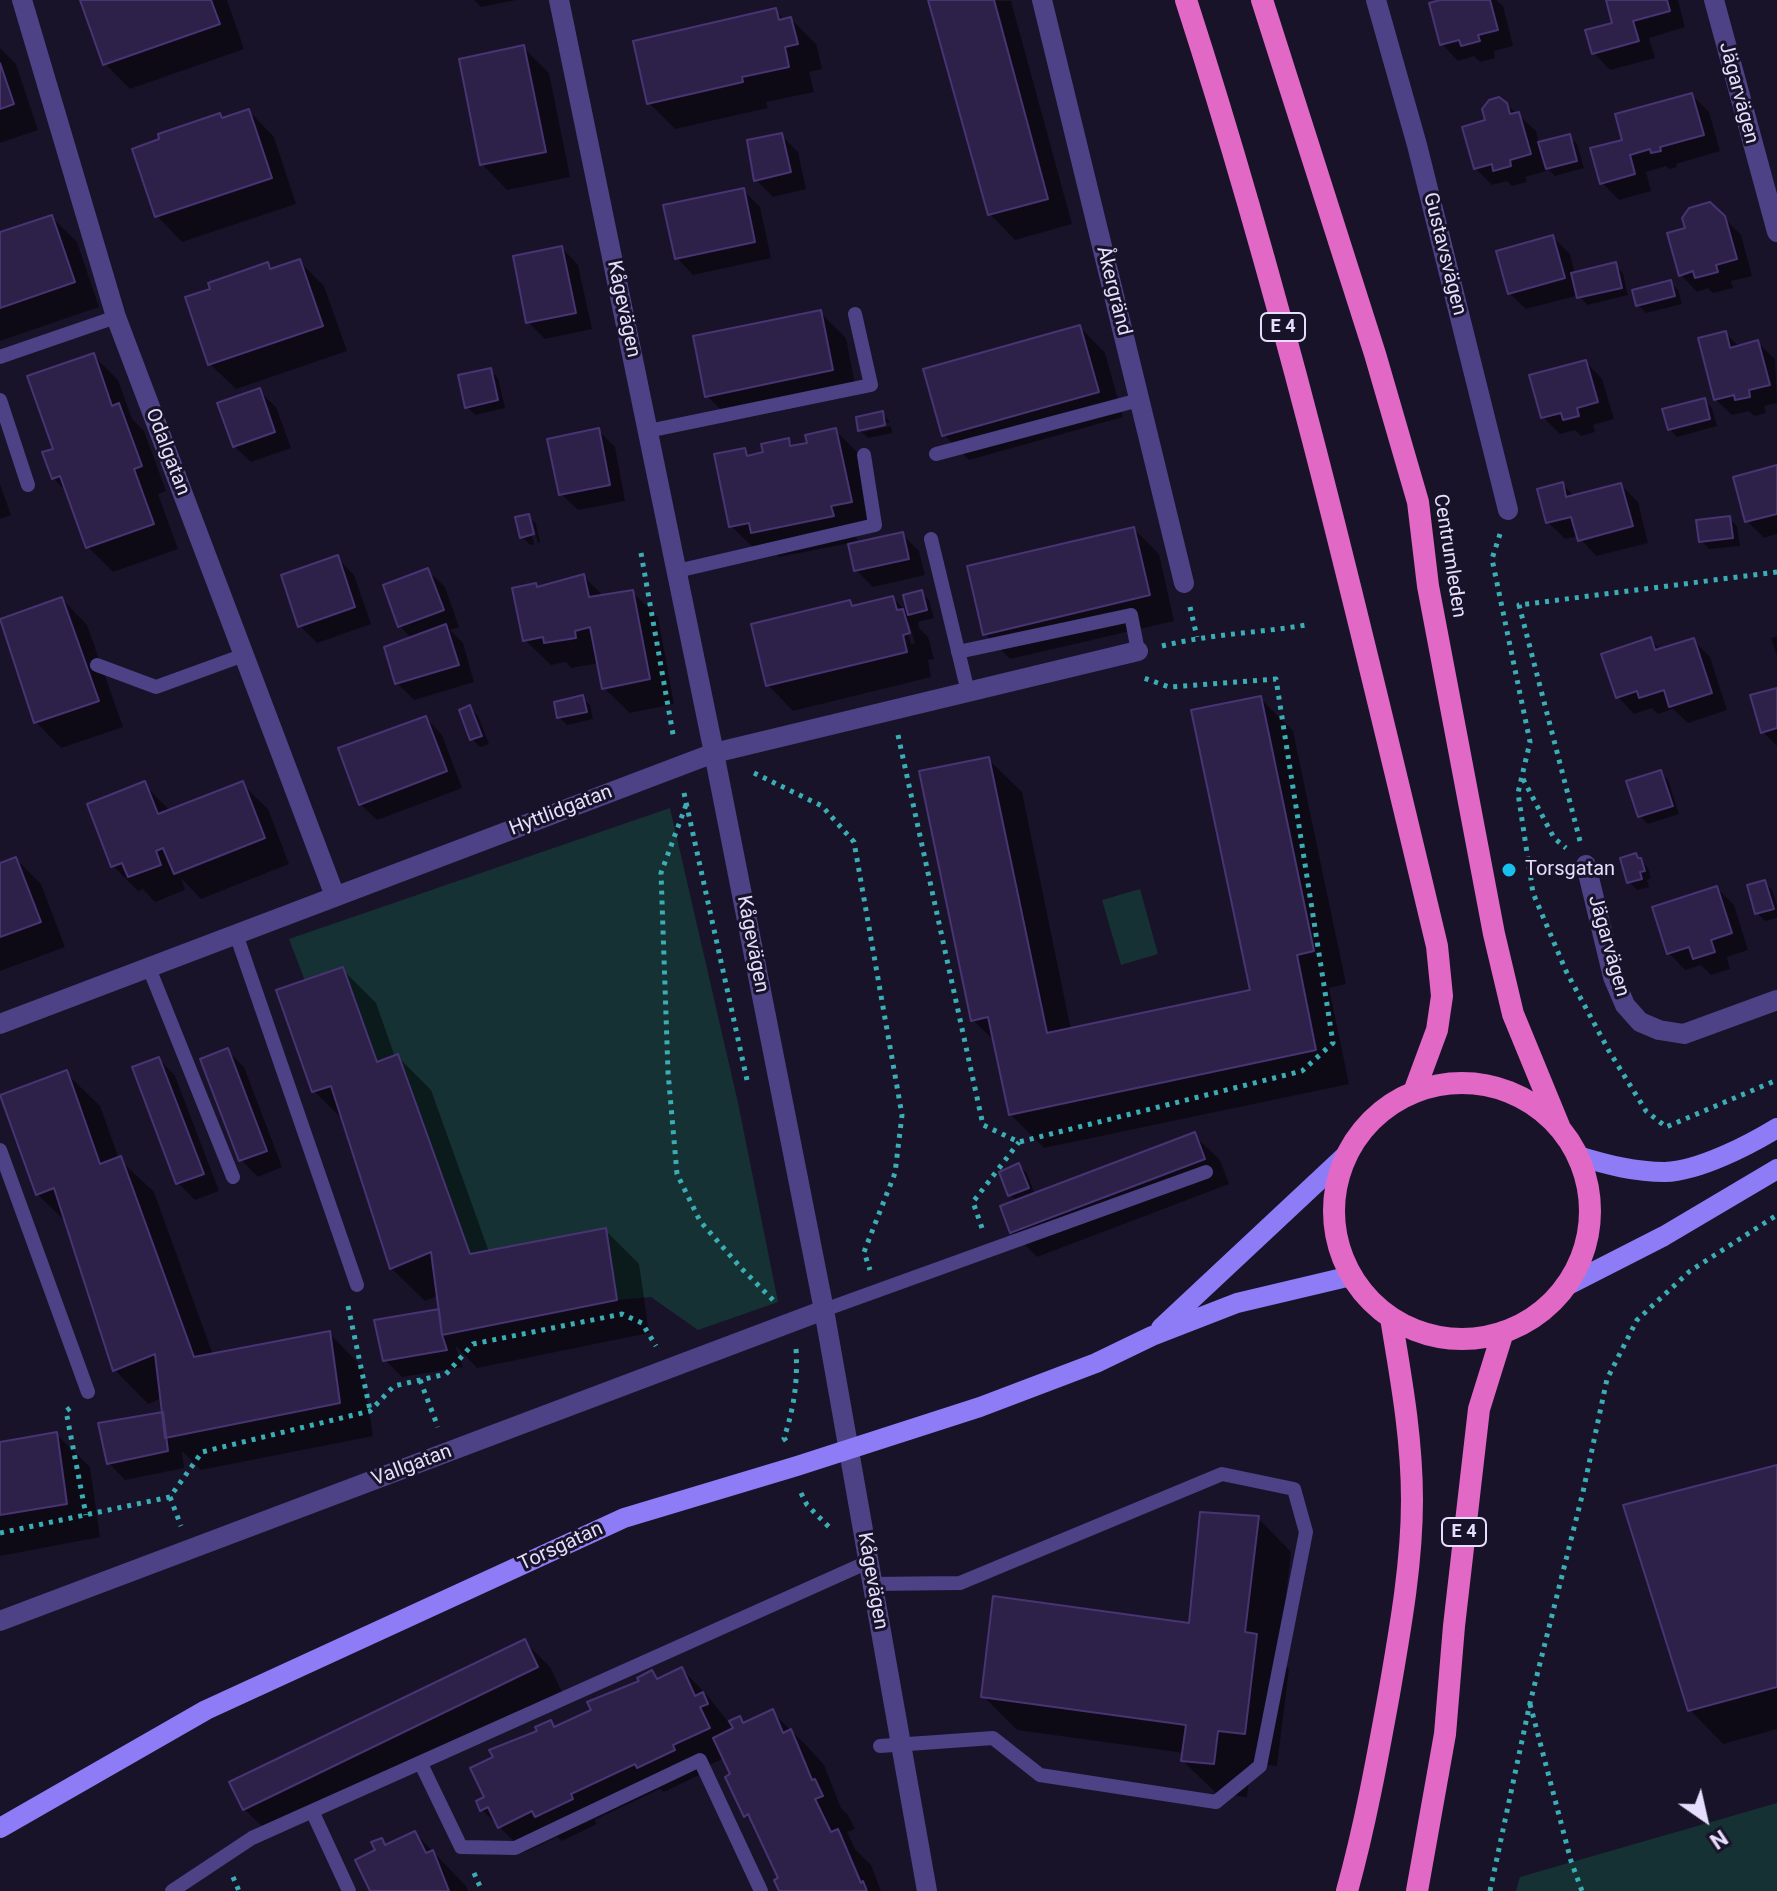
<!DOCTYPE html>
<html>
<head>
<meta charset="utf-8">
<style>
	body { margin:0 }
	#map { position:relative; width:1777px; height:1891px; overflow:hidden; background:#19132a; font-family:Roboto,sans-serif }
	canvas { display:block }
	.north { position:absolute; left:1665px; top:1779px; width:80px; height:80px; -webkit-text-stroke:6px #19132a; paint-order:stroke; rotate:146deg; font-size:22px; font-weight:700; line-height:32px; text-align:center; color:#e5defd }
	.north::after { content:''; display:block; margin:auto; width:28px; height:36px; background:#e5defd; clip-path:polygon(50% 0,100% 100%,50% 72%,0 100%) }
</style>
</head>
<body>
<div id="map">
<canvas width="1777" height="1891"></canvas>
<div class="north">N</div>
</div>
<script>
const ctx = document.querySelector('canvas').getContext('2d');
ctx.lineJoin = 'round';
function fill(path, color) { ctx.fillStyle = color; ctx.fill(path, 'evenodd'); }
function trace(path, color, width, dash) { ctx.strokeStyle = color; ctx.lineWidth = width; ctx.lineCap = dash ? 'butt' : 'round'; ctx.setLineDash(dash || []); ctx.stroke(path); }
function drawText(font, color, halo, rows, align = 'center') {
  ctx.font = font + ' Roboto,sans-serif'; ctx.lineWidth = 6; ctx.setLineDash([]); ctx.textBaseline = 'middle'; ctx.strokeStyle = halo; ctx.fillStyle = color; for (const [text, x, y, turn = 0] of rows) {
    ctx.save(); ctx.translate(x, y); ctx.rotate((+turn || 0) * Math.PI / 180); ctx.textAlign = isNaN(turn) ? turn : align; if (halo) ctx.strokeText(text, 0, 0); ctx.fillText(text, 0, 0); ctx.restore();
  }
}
fill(new Path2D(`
	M670 808 738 1103 778 1302 698 1330 651 1297 617 1300 606 1228 470 1254 398 1054 377 1062 343 968 305 981 289 939Z
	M1140 889 1158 954 1121 965 1102 900Z
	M1777 1803V1891H1516L1520 1877Z`), '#163133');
fill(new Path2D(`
	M83 0H227L244 49 130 89 105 64Z
	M474 0H516L481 7Z
	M931 0 1011 1 1072 224 1015 240 990 214Z
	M1448 0H1496L1503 6 1513 46 1494 51 1495 58 1480 62 1474 56 1458 61 1442 44Z
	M1608 0H1678L1685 27 1649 38 1655 58 1610 70 1594 53 1615 24Z
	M775 11 785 20 791 19 816 44 822 69 809 72 814 92 766 102 768 108 675 129 649 103Z
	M523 47 549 73 570 177 507 190 482 164Z
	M0 48 16 64 38 130 0 143Z
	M1692 95 1709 112 1720 151 1676 164 1677 167 1669 169 1666 166 1646 172 1651 191 1619 200 1602 183 1624 141Z
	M1506 104 1536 131 1539 144 1569 136 1577 144 1584 168 1555 176 1549 170 1525 177 1527 182 1512 186 1507 181 1492 185 1475 168 1488 122Z
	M249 111 274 137 296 204 182 242 157 216 135 150 219 115 224 120Z
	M781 135 798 152 806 189 773 197 756 180Z
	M743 190 760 207 771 258 693 275 677 258Z
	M1710 204 1741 235 1752 276 1731 281 1733 288 1713 293 1708 288 1697 292 1681 275 1687 229Z
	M52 217 77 242 99 307 0 341V234Z
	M1553 237 1570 254 1575 274 1615 265 1623 273 1628 295 1587 305 1579 295 1526 309 1509 293Z
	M562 248 578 265 592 329 545 339 528 322Z
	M299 261 324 286 347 351 236 389 210 364 213 290 267 264 273 270Z
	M1670 282 1678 290 1682 304 1646 313 1638 305Z
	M820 312 846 338 857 395 732 421 707 396Z
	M1080 327 1105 353 1123 417 969 460 944 435Z
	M1725 333 1740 347 1758 343 1775 359 1777 403 1764 406 1766 413 1754 416 1749 411 1732 415 1715 399Z
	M93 355 118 380 132 419 144 431 166 491 158 494 178 549 113 572 88 547 68 493 53 478 55 450Z
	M1586 362 1602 379 1614 419 1593 425 1595 432 1581 436 1575 430 1560 434 1543 417Z
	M490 370 498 378 505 408 475 415 467 407Z
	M259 391 276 407 291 448 251 462 234 446Z
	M1704 400 1712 408 1717 426 1677 437 1669 429Z
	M882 413 890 422 863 428V432L891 426 892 433 868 438 860 430Z
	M598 430 615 447 625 501 578 510 561 494Z
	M835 430 861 456 876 527 855 531 858 544 902 534 919 551 925 575 873 587 856 570 850 543 779 557 770 549 757 551 731 526 744 450 751 457 765 454 788 441 795 447 809 445Z
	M1777 467V534L1764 538 1747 521Z
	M0 484 11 515 0 519Z
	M1562 484 1575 497 1621 485 1638 502 1648 543 1596 556 1578 536 1565 539 1548 522Z
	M528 516 536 524 540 542 538 543 533 523H529L534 544 530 545 522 537Z
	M1729 518 1737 526 1740 546 1709 549 1701 541Z
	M1134 529 1159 554 1174 621 1010 659 985 634Z
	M337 558 354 575 371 624 317 643 300 626Z
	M428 571 445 587 459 627 450 630 463 643 474 682 414 700 397 683 412 639 400 626Z
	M584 576 604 597 632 592 658 617 674 704 630 713 604 688 599 663 571 668 566 662 551 665 525 640 536 585 539 589Z
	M921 592 929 600 934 618 918 622 919 628 928 637 934 659 928 660 931 677 793 711 768 685 849 603 854 608 893 598 911 616 905 596ZM905 623H909L915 643 911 644Z
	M62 599 87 625 123 727 61 748 36 722Z
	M1777 636V656L1771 638Z
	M1650 639 1661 650 1693 640 1710 657 1727 710 1688 723 1673 709 1658 714 1652 708 1634 714 1618 697Z
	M1777 690V746L1763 732Z
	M582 698 590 705 593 719 567 725 559 717Z
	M1260 698 1293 731 1346 984 1329 988 1349 1084 1044 1148 1010 1114 995 1042 973 1020 988 759 1022 792 1071 1030 1252 992Z
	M470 708 478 716 489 744 480 747 472 739Z
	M426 718 442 735 462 788 377 820 360 804Z
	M1660 772 1668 780 1679 814 1648 824 1640 816Z
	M144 784 171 812 242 784 268 809 289 864 201 899 181 878 185 890 155 902 143 889 138 891 113 866Z
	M1636 855 1648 868 1651 878 1647 880 1649 887 1637 890 1629 882Z
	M16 859 41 884 65 947 0 971V865Z
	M1765 882 1772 890 1777 905V918L1765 921 1757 913 1749 887Z
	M1717 888 1734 905 1748 950 1727 957 1730 969 1711 975 1701 965 1685 970 1669 953Z
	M343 970 376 1003 395 1057 397 1056 431 1090 489 1252 605 1230 639 1264 649 1333 477 1368 455 1345 463 1367 402 1377 385 1360 441 1311 439 1295 425 1301 391 1268 344 1121 314 1091 278 992Z
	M227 1050 244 1067 282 1167 258 1177 241 1160 202 1060Z
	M159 1059 175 1076 219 1191 195 1200 178 1183Z
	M66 1073 100 1106 119 1159 154 1192 213 1355 329 1333 362 1367 373 1436 201 1470 182 1451 184 1468 125 1480 109 1463 164 1414 162 1398 148 1404 115 1370 68 1224 37 1194Z
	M1194 1135 1220 1160 1229 1184 1037 1257 1012 1232 1017 1202 1010 1195 1019 1166 1027 1173 1035 1195Z
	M56 1434 90 1467 100 1537 0 1556V1444Z
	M1777 1467V1729L1723 1744 1690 1710Z
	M1258 1518 1291 1552 1279 1659 1289 1669 1277 1766 1251 1763 1247 1797 1217 1794 1183 1761 1184 1753 1017 1730 983 1696 1191 1625Z
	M525 1642 550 1667 562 1692 270 1834 244 1809Z
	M682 1669 707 1695 729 1723 739 1718 745 1724 772 1712 806 1745 824 1765 841 1808 848 1815 855 1829 847 1832 855 1849 871 1865 881 1891H781V1879L756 1826 746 1815 724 1758 697 1771 699 1775 664 1792 660 1789 594 1820 597 1824 562 1841 557 1837 525 1852 482 1810 487 1798 540 1732 550 1722 556 1728 593 1711 641 1682 652 1672 659 1680Z
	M415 1833 466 1886 468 1891H372L381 1840 388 1846Z`), '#0007');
const building = new Path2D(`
	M80 0H211L220 24 103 65Z
	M928 0H994L1048 199 988 215Z
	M1440 0H1490L1498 30 1478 35 1480 41 1461 46 1459 40 1440 45 1429 3Z
	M1606 0H1667L1670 11 1633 21 1639 41 1592 54 1585 30 1612 23Z
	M776 8 779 20 791 17 798 44 785 47 789 67 742 77 743 82 647 104 633 41Z
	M524 45 546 152 480 165 459 59Z
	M0 63 14 104 0 109Z
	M1692 93 1704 135 1660 147 1661 151 1651 153 1650 149 1630 155 1635 174 1600 184 1590 148 1622 140 1615 114Z
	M1499 97 1507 103 1510 114 1519 112 1531 154 1510 160 1511 166 1493 171 1492 164 1474 169 1462 127 1485 120 1482 109 1489 100Z
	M249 109 272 178 155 217 132 149 159 139 158 134 220 113 222 118Z
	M782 133 791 172 754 181 747 140Z
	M1570 134 1577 161 1546 169 1538 142Z
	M744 188 755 242 675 259 663 205Z
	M1710 202 1725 216 1737 259 1716 265 1718 272 1695 278 1693 271 1679 276 1667 233 1685 228 1682 218 1689 208Z
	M52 215 75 282 0 308V232Z
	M1553 235 1565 278 1508 294 1496 251Z
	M562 246 576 313 526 323 513 256Z
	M300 259 323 326 208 365 185 297 210 289 208 283 268 262 270 269Z
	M1616 262 1622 288 1577 298 1571 273Z
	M1671 280 1675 296 1636 306 1632 290Z
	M821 310 833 370 705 397 693 336Z
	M1080 325 1099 392 942 436 923 369Z
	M1726 331 1730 348 1758 340 1770 385 1749 390 1750 397 1735 400 1734 395 1714 400 1698 338Z
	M94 353 112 406 119 403 142 466 134 469 154 524 86 548 60 476 52 479 42 452 53 449 27 376Z
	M1586 360 1598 402 1577 408 1579 416 1563 420 1561 413 1541 418 1529 375Z
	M491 368 498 400 465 408 458 375Z
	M260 388 275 432 233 447 217 403Z
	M1705 398 1710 419 1668 430 1662 409Z
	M883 411 885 425 858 431 856 417Z
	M599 428 610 485 559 495 547 439Z
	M836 428 852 502 831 506 834 516 751 533 749 523 729 527 714 454 745 448 747 456 763 452 761 444 789 438 790 446 807 443 805 435Z
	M1777 465V514L1745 522 1733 477Z
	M1563 482 1566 497 1621 483 1633 526 1578 541 1571 517 1546 523 1537 489Z
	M529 514 534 534 520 538 515 517Z
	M1730 516 1733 538 1699 542 1696 520Z
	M1134 527 1150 595 983 635 967 566Z
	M903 532 909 559 854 571 848 544Z
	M338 555 355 607 298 627 281 575Z
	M428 568 444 610 398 627 383 585Z
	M584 574 589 597 633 590 650 679 602 689 590 627 575 631 576 638 544 643 543 637 523 641 512 588 536 583 537 587Z
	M922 590 927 610 908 615 903 595Z
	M893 596 897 610 903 609 910 633 903 635 907 652 766 686 751 624 850 600 852 606Z
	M62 597 99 701 34 723 0 619Z
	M446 624 459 665 395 684 384 647Z
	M1651 637 1655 650 1694 638 1712 693 1669 707 1664 690 1639 698 1637 691 1616 698 1601 654Z
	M1777 688V728L1761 733 1750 695Z
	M583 695 587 712 557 718 554 702Z
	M1261 696 1314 951 1297 955 1316 1050 1009 1115 988 1017 971 1021 919 771 989 757 1047 1033 1250 990 1191 710Z
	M470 705 482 736 470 740 459 710Z
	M426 716 447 771 359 805 338 748Z
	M1661 770 1673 806 1638 817 1626 781Z
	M145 781 158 814 243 781 265 838 174 874 163 848 156 851 161 865 128 877 122 863 111 867 87 804Z
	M1636 853 1638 858H1641L1645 871 1640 872 1642 879 1627 883 1620 858Z
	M16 857 41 922 0 937V863Z
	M1765 880 1774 909 1755 914 1747 885Z
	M1717 886 1732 933 1711 940 1715 952 1693 959 1689 947 1667 954 1652 907Z
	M343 967 377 1062 398 1054 470 1254 606 1228 617 1300 442 1335 431 1252 390 1269 331 1086 312 1092 276 990Z
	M228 1048 267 1151 239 1161 200 1059Z
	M159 1057 204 1174 176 1184 132 1067Z
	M67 1070 100 1164 121 1156 194 1357 330 1331 340 1403 165 1438 155 1354 113 1371 54 1188 36 1195 0 1095Z
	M1195 1132 1205 1159 1010 1233 1000 1206Z
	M1019 1163 1029 1188 1008 1196 999 1172Z
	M439 1309 442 1335 447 1350 383 1361 374 1320Z
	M163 1412 168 1451 107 1464 98 1423Z
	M57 1432 67 1504 0 1515V1442Z
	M1777 1465V1687L1688 1711 1623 1505Z
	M1200 1512 1259 1516 1245 1632 1257 1634 1245 1734 1218 1731 1214 1764 1181 1761 1186 1725 981 1697 993 1596 1189 1623Z
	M525 1639 538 1667 243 1810 229 1782Z
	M682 1667 695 1696 703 1692 708 1704 700 1707 710 1728 673 1745 675 1750 637 1768 635 1764 571 1794 573 1799 535 1817 532 1811 498 1828 488 1807 480 1811 476 1801 484 1797 470 1768 493 1757 489 1750 537 1731 535 1727 551 1720 554 1727 591 1710 587 1702 639 1681 637 1678 652 1670 657 1679Z
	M773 1709 783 1733 791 1729 812 1780 815 1779 823 1796 815 1799 831 1832 838 1829 861 1883 863 1881 867 1891H779L774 1880 778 1878 748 1814 744 1817 725 1777 730 1774 713 1738 733 1728 729 1721 740 1716 743 1723Z
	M415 1831 426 1853 433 1850 449 1891H370L355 1860 375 1850 371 1842 382 1838 385 1845Z`);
fill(building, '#2d2049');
trace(building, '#483473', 2);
trace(new Path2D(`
	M1500 534 1492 559 1530 742 1518 793 1533 893 1566 971 1609 1051 1646 1111 1666 1127 1777 1080
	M641 553 674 740
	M1190 607 1197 637
	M1162 646C1210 634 1258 633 1306 625
	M898 735 983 1125 1019 1142 1302 1071 1333 1043 1276 679 1169 687 1144 678
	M754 773 822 806 854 842 902 1115 895 1173 864 1252 870 1270
	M1523 779 1554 838 1566 848
	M684 793 747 1080
	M686 805 661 873 668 1072 677 1174 700 1221 741 1268 773 1300
	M1580 841 1519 605 1777 572
	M982 1228 973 1202 1019 1142
	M348 1306 370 1410
	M420 1380 438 1427
	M70 1408 66 1411 86 1515
	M786 1441 784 1438C794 1408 798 1381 796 1349
	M801 1493 807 1505 832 1530
	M170 1497 181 1526
	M0 1533 170 1497 202 1452 370 1411 394 1386 446 1374 473 1344 622 1314 642 1323 656 1346
	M1530 1704 1571 1861 1582 1891
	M474 1873 482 1891
	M233 1877 239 1891
	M1490 1891 1530 1703 1583 1492 1607 1379 1637 1320 1690 1271 1777 1215`), '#3aaeb4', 5, [4, 6]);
trace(new Path2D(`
	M0 357 116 317
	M0 400 28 485
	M648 431 871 385 855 314
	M936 454 1139 400
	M931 539 968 692
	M677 571 875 525 864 455
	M958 652 1131 615 1138 651
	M97 665 156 687 244 655
	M236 934 357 1285
	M149 968 233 1177
	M0 1150 88 1392
	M824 1310 1206 1172
	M872 1584 960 1583 1222 1474 1294 1489 1306 1532 1260 1766 1216 1802 1040 1775 993 1738 880 1746
	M421 1764 461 1847 515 1848 700 1760 761 1891
	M312 1811 349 1891
	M172 1891 252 1838 868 1562`), '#4c4285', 14);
trace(new Path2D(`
	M22 0 116 317 335 896
	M559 0 714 753 824 1310 927 1891
	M1042 0 1184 583
	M1376 0 1417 145 1508 510
	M1714 0 1777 232
	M1586 865 1613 977 1625 1005 1640 1022 1659 1030 1684 1034 1777 1000
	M0 1024 714 753 1138 651
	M0 1621 824 1310`), '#4c4285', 20);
trace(new Path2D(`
	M1578 1156C1608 1165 1635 1172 1665 1172 1699 1171 1749 1145 1777 1128
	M1566 1286 1664 1236 1777 1169
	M1161 1328 1346 1155
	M0 1828 206 1710 624 1518 797 1466 980 1407 1096 1363 1152 1336 1237 1303 1351 1276`), '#8d7cf6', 20);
trace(new Path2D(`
	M1186 0C1287 311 1361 629 1437 946L1442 996 1437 1030 1414 1092
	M1262 0 1375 354 1418 502 1428 586 1494 934 1513 1014 1559 1126
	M1334 1211a128 128 0 1 1 256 0a128 128 0 1 1-256 0Z
	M1347 1891C1365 1826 1377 1760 1389 1694 1400 1630 1412 1564 1412 1500 1412 1438 1401 1378 1391 1318
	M1417 1891 1445 1734 1454 1626 1479 1409 1503 1332`), '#e268c6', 22);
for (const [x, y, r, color] of [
	[1509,870,8,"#18c0ee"]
]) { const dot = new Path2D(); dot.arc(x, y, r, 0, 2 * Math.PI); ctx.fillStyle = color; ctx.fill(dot); trace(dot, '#19132a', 3); }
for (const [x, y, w] of [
	[1283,327,44],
	[1464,1532,44]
]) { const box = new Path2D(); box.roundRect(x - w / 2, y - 14, w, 28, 6); ctx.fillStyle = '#19132a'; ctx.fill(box); trace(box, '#e5defd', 2); }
drawText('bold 18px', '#e5defd', null, [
	["E 4",1283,327],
	["E 4",1464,1532]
]);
drawText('20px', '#e5defd', '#19132a', [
	["Jägarvägen",1738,93,75],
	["Gustavsvägen",1444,254,76],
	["Åkergränd",1113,291,76],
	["Kågevägen",623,309,78],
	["Odalgatan",167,452,69],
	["Centrumleden",1449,556,81],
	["Hyttlidgatan",561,811,-21],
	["Kågevägen",752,944,79],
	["Jägarvägen",1608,946,74],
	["Vallgatan",412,1466,-21],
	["Torsgatan",561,1547,-25],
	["Kågevägen",872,1581,80]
]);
drawText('20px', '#e5defd', '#19132a', [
	["Torsgatan",1525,870]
], 'left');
</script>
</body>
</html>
